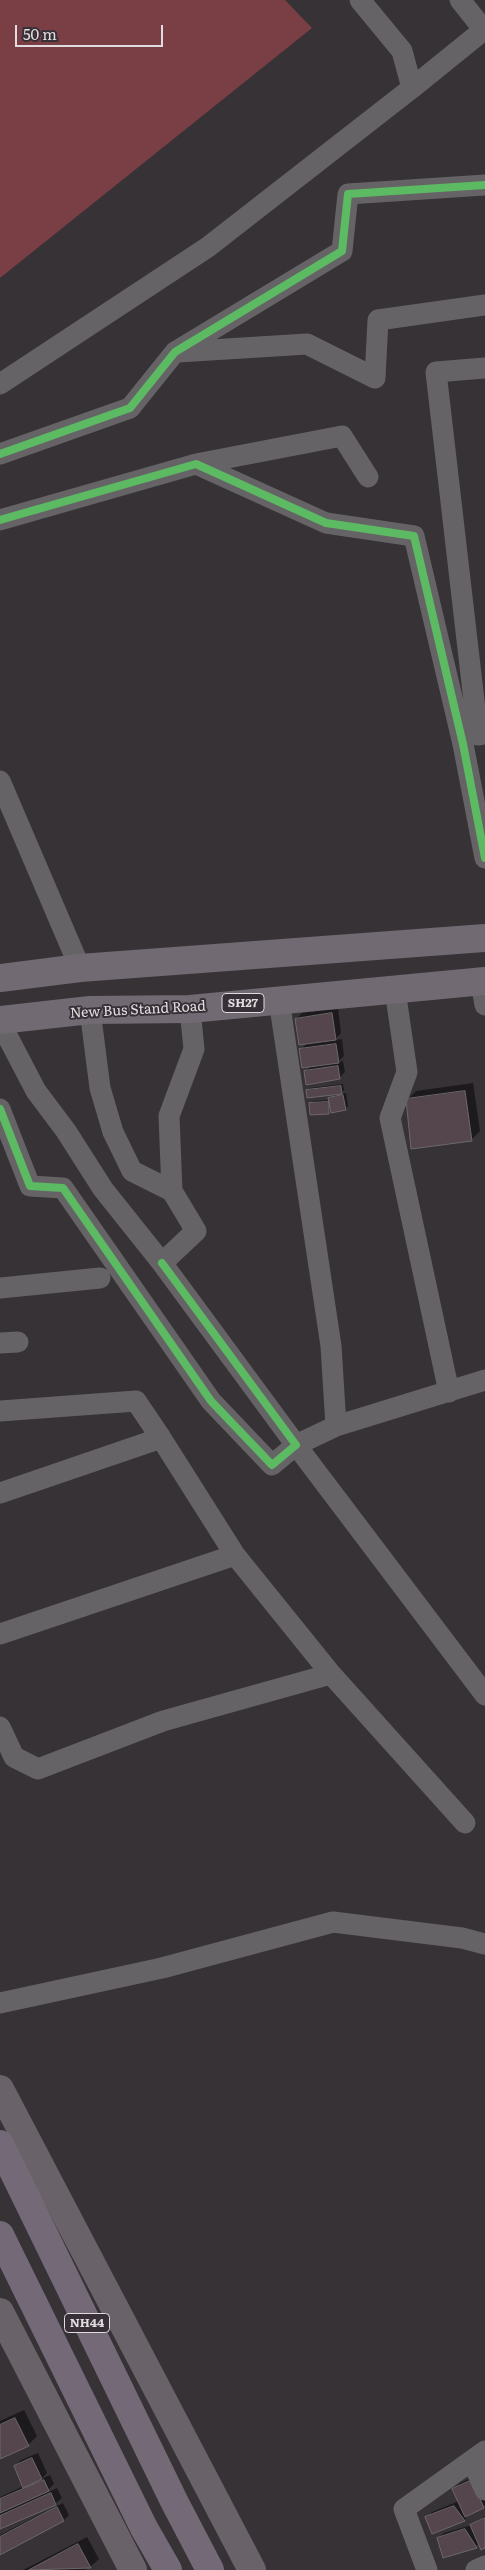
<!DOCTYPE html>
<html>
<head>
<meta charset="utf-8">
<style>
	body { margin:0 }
	#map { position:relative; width:485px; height:2570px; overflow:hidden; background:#363235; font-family:Literata,serif }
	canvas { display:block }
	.scale { position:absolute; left:15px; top:25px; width:148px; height:22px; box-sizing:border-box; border:2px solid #e1dce0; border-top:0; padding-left:6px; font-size:15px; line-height:18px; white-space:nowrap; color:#e1dce0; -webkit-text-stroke:4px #383036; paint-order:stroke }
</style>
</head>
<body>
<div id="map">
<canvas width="485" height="2570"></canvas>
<div class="scale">50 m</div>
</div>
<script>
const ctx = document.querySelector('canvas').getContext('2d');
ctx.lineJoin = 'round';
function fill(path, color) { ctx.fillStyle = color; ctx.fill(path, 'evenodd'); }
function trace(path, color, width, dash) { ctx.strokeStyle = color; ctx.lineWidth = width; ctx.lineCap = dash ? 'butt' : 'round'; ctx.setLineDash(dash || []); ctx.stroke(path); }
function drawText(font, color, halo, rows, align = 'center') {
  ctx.font = font + ' Literata,serif'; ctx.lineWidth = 4; ctx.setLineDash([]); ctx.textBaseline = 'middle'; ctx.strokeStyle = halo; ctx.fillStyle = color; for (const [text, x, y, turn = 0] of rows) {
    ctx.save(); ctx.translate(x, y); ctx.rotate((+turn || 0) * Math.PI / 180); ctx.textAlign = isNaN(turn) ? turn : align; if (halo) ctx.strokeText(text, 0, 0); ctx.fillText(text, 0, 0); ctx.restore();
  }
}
fill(new Path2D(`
	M0 0H285L312 28 0 278Z`), '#793f45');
fill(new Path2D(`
	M338 1008 341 1033 334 1040 342 1039 344 1056 338 1062 343 1061 345 1072 339 1078 305 1072 312 1065 301 1050 307 1043 296 1019 302 1013Z
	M473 1083 480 1131 471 1140 407 1100 416 1091Z
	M343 1084 344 1090 340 1094 346 1093 348 1106 346 1109H332L329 1113 311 1104 313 1101 330 1100 335 1094 307 1091 310 1088Z
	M24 2410 37 2436 28 2445 0 2458V2421Z
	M38 2453 47 2473 41 2479 50 2475 54 2484 44 2494 57 2488 62 2498 56 2503 0 2528V2497L24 2486 15 2466 21 2460Z
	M478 2475 485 2491V2505L469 2513 465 2520 432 2533 426 2518 432 2512 459 2501 454 2489 460 2483Z
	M63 2503 69 2515 64 2520 0 2552V2535Z
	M485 2516V2547L480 2544 444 2557 438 2538 444 2533 472 2525Z
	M87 2537 99 2559 90 2567 85 2570H23Z`), '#0007');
const building = new Path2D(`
	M332 1013 336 1040 299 1045 295 1019Z
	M336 1044 339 1063 302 1068 299 1049Z
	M338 1066 340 1079 306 1085 304 1071Z
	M341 1086 342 1094 307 1098 306 1090Z
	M465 1091 472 1141 411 1149 406 1099Z
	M343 1095 346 1110 331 1113 328 1098Z
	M329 1102V1114L310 1115 309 1103Z
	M15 2418 29 2446 0 2459V2425Z
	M32 2458 42 2479 23 2488 14 2466Z
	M44 2480 49 2491 0 2513V2499Z
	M472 2480 484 2508 465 2517 452 2489Z
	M51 2493 56 2505 0 2529V2516Z
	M454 2506 465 2521 432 2534 425 2517Z
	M57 2507 64 2521 0 2555V2537Z
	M485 2518V2548L481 2550 470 2525Z
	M465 2529 477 2548 443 2558 437 2538Z
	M78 2544 91 2568 29 2570Z`);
fill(building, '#55464d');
trace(building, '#6c686a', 1);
trace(new Path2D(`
	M360 0 402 51 412 88 485 29
	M460 0 484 30
	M178 352 307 344 375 378 378 320 485 305
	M485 368 436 372 478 735 485 734
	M0 384 208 247 412 88
	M0 454 130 408 175 352 342 251 348 194 485 185
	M196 464 342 436 368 477
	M0 520 196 464 326 523 414 536 463 744 485 858
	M0 781 80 968
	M481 981 485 1005
	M395 990 407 1072 390 1118 449 1392
	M279 1000 331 1346 336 1426 485 1380
	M90 1010 100 1088 113 1132 132 1171 172 1191
	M0 1022 36 1091 66 1131 103 1189 162 1263 196 1231 172 1191 169 1116 194 1049 190 1009
	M0 1109 30 1186 63 1188 211 1401 272 1465 296 1445 162 1263
	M0 1288 100 1278
	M0 1343 18 1342
	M0 1411 136 1401 161 1438 0 1493
	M336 1426 296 1445 485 1695
	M161 1438 235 1555 331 1674
	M0 1634 235 1555
	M0 1727 14 1757 38 1769 163 1721 331 1674 465 1823
	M0 2003 162 1968 333 1922 462 1938 485 1944
	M472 2461 485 2490
	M427 2570 404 2509 485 2451
	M476 2570 485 2566`), '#666366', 21);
trace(new Path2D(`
	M0 2089 252 2570
	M0 2312 133 2570`), '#696369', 28);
trace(new Path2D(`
	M0 978 80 968 485 938
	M0 1020 90 1010 190 1009 485 981`), '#726a73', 28);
trace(new Path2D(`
	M0 2144 174 2501 210 2570
	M0 2235 144 2528 168 2570`), '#746976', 28);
trace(new Path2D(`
	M0 454 130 408 175 352 342 251 348 194 485 185
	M0 520 196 464 326 523 414 536 463 744 485 858
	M0 1109 30 1186 63 1188 211 1401 272 1465 296 1445 162 1263`), '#5cba63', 8);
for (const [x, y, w] of [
	[243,1003,42],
	[87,2323,45]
]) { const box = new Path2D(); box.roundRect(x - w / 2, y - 9.5, w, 19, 4); ctx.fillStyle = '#383036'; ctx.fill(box); trace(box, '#e1dce0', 1); }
drawText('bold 12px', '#e1dce0', null, [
	["SH27",243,1003],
	["NH44",87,2323]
]);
drawText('14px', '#e1dce0', '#383036', [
	["New Bus Stand Road",138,1010,-3]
]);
</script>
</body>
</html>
